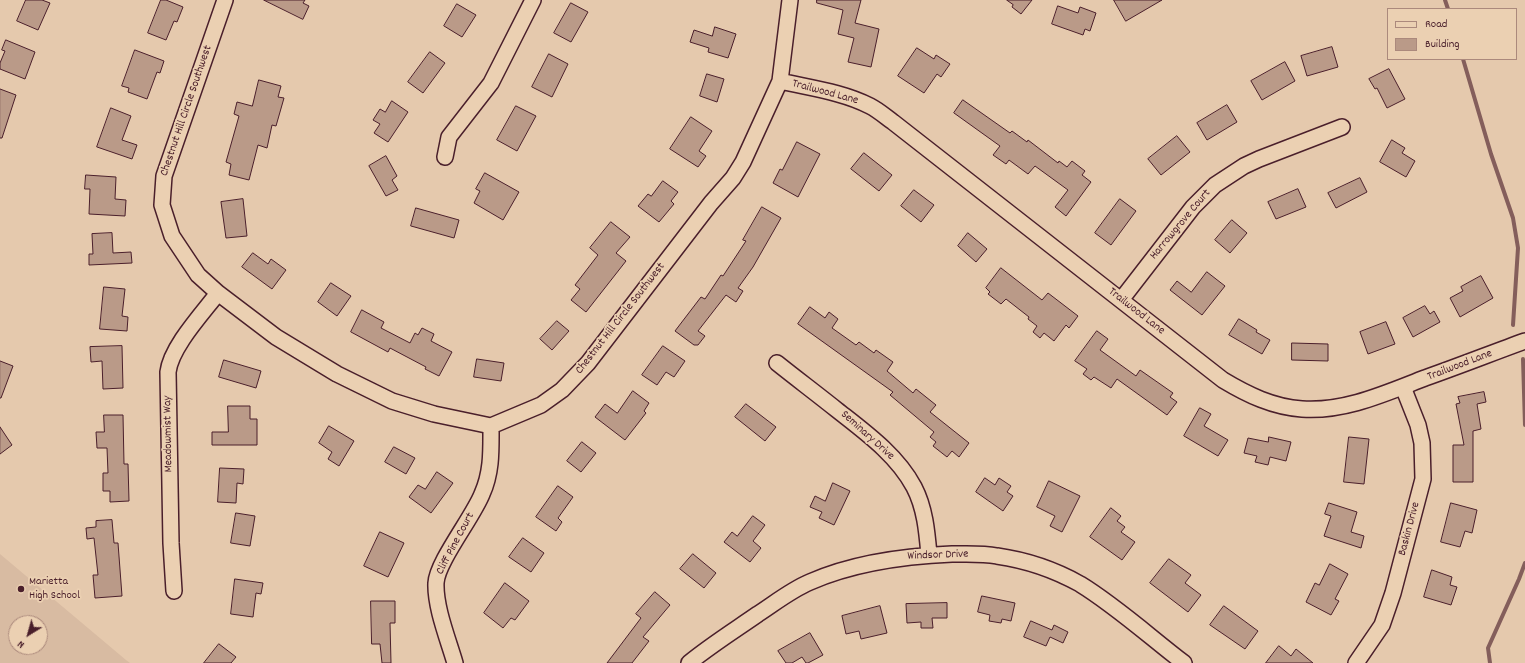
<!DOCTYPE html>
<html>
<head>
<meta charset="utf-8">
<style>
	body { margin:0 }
	#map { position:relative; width:1525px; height:663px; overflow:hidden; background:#e5c9ad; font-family:Dekko,sans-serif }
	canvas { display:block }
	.legend { position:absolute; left:1387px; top:8px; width:130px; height:52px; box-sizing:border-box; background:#ebd0b2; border:1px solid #ab897c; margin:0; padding:5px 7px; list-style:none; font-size:12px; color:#4a1f2b }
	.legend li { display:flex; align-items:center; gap:8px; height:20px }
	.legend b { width:20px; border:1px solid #ab897c }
	.north { position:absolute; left:8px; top:615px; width:40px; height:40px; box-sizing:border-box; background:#ebd0b2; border:1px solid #ab897c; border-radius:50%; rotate:217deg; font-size:11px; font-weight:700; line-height:16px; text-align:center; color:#4a1f2b }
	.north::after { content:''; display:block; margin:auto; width:14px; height:18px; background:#4a1f2b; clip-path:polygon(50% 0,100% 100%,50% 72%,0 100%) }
</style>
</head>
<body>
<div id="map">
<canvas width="1525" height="663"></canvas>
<ul class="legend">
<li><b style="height:5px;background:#ebd0b2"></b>Road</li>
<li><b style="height:11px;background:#ba9a88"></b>Building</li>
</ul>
<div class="north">N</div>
</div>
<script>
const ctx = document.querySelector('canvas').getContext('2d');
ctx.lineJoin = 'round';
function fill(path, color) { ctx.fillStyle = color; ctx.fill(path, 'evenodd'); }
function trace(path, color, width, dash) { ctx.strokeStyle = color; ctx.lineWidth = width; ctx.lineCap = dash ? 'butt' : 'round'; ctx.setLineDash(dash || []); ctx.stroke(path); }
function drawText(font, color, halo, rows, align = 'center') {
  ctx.font = font + ' Dekko,sans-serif'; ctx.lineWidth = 3.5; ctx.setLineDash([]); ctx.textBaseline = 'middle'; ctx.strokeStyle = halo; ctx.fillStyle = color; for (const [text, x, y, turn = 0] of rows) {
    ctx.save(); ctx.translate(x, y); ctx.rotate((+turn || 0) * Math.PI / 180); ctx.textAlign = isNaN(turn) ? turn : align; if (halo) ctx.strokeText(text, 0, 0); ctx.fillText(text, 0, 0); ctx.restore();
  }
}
fill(new Path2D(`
	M0 554 126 660 130 663H0ZM16 623H40V647H16Z`), '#d8bba2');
trace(new Path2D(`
	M1445 0 1448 9
	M1463 59 1491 154 1513 218 1518 248 1513 325
	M1523 359 1525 425
	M1490 663 1488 648 1519 579 1525 563`), '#845e5b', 4);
const building = new Path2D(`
	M26 0H42L50 3 38 30 17 21Z
	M161 0H166L183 7 177 22 174 21 166 40 148 33Z
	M264 0H305L303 3 309 6 303 19Z
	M817 0H861L855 23 879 29 871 67 848 62 854 38 838 34 843 10 817 3Z
	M1007 0H1032L1021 14 1012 7 1013 5Z
	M1114 0H1162L1126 21Z
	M571 3 588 12 571 42 554 33Z
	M457 4 476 15 462 37 444 26Z
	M1058 6 1078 13 1080 7 1096 13 1090 31 1085 29 1083 35 1052 24Z
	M715 27 736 34 728 58 708 52 709 48 690 42 694 30 712 36Z
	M6 40 35 52 25 79 0 69V63L5 51 2 50Z
	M1332 47 1338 67 1307 76 1301 56Z
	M917 48 934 59 936 55 950 64 941 77 937 74 924 93 898 76Z
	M135 50 164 61 160 73 157 72 147 99 128 92 129 88 122 86Z
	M430 52 445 63 423 93 408 82Z
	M549 54 568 64 552 97 532 87Z
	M1285 62 1295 81 1262 100 1251 81Z
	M1389 69 1405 99 1387 108 1377 88 1375 89 1369 79Z
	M707 74 724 79 717 102 700 96Z
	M259 80 281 86 278 97 284 98 276 126 272 125 267 148 258 145 249 180 229 175 231 164 226 162 239 116 234 114 237 102 252 106Z
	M0 89 16 95 2 138H0Z
	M963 100 1010 133 1012 131 1027 142 1028 140 1058 163 1059 161 1067 167 1072 161 1085 171 1082 175 1091 182 1066 216 1055 207 1068 190 1035 166 1028 174 1009 160 1006 164 993 155 1000 146 954 113Z
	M392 101 408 112 388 142 374 133 380 124 373 120 380 109 385 112Z
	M1227 105 1237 122 1207 140 1197 123Z
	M516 106 536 116 517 151 497 140Z
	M111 108 131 116 122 140 137 145 132 159 97 147Z
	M691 117 712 131 699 151 706 156 698 167 670 149Z
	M1177 136 1190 152 1161 175 1148 159Z
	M1392 140 1405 148 1402 153 1415 161 1406 177 1380 162Z
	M797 142 820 154 798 197 773 183 780 169 782 170Z
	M864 153 892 175 879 191 851 169Z
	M386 156 397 176 392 180 398 190 386 196 369 166Z
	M485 173 519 192 503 220 474 203 480 191 476 189Z
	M86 175 116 177 115 199 126 200 125 216 89 214 90 189H85Z
	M1360 178 1367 192 1336 208 1328 193Z
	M663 181 678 192 671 201 674 204 659 222 638 206 648 194 651 196Z
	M1298 189 1306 207 1276 219 1268 202Z
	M914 190 934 205 921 222 901 206Z
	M243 199 247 236 226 238 221 202Z
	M1120 199 1136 211 1111 245 1095 233Z
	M762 207 781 218 753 267 738 288 743 291 736 302 726 295 698 331 705 336 698 345H694L675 331 701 297 705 299 721 275 723 276 746 241 743 240Z
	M416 208 459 220 454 238 411 226Z
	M1232 220 1247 233 1230 253 1215 240Z
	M611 222 630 237 616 253 626 261 586 312 571 300 580 289 575 285 598 255 590 248Z
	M112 233 113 253 131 252 132 263 89 265V254H93L92 234Z
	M968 233 987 249 976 262 958 246Z
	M253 253 268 264 271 259 286 270 272 289 242 267Z
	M1001 268 1042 300 1048 293 1078 316 1069 328 1066 325 1054 341 1044 333 1040 338 1033 332 1037 326 1028 319 1029 317 1006 299 1001 304 988 294 990 292 986 288Z
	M1207 272 1225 286 1202 315 1170 290 1177 281 1191 292Z
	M1481 276 1493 298 1460 317 1450 298 1463 291 1461 287Z
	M331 283 351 296 337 316 318 302Z
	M104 287 125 289 122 316 128 317 127 331 100 329Z
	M1425 306 1430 314 1434 311 1440 322 1413 337 1403 318Z
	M810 307 825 318 829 312 838 319 832 328 856 345 859 342 874 353 876 350 893 362 887 371 913 393 916 389 936 405 930 412 969 443 959 457 952 451 947 457 933 446 936 442 930 437 934 432 890 395 893 392 798 324Z
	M362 310 384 322 381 328 410 343 415 333 418 335 422 328 434 334 431 341 452 352 439 376 425 369 426 367 390 348 388 352 351 332Z
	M1239 319 1257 330 1256 332 1270 340 1262 354 1229 335Z
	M557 321 569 331 552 350 540 339Z
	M1386 322 1395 344 1368 354 1360 332Z
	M1097 331 1108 339 1100 350 1136 376 1140 370 1173 393 1170 397 1177 402 1167 415 1117 379 1111 388 1094 377 1091 380 1083 374 1087 369 1075 361Z
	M1292 343 1328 344V361L1292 360Z
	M122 346 123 388 103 389 102 361 91 362 90 347Z
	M663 346 685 361 674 377 666 372 657 385 642 375Z
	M477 359 504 363 501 381 474 377Z
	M224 360 261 371 256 388 219 377Z
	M0 361 13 366 1 398H0Z
	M633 391 649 403 644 411 646 413 625 440 595 417 605 404 617 413Z
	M1484 392 1486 402 1477 404 1481 429 1473 431V482H1453V445H1464L1456 404 1460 403 1458 397Z
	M746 404 776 427 765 441 735 417Z
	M228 406H250V419H257V445H212V432H228Z
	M1200 408 1211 414 1204 426 1228 440 1218 456 1184 436Z
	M104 415H123L124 464H128L129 501 110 502V491H103V473H108L107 448H97L96 432H104Z
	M329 426 354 441 339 466 328 459 332 452 319 443Z
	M0 427 12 445 0 454Z
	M1269 437 1291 442 1286 461 1270 457 1268 465 1255 462 1257 456 1244 453 1248 438 1268 442Z
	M1349 437 1369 439 1364 484 1344 482Z
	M582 442 596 453 581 472 567 461Z
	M394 447 415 458 406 474 385 462Z
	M220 468 244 469 243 484 237 483 236 503 218 502Z
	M437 472 453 483 431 513 409 497 418 485 425 489Z
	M985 478 995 485 999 478 1011 486 1007 492 1013 496 1003 511 976 492Z
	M1049 481 1080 496 1062 532 1050 526 1055 516 1037 507Z
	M833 483 850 491 834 525 819 518 822 512 810 507 815 496 825 501Z
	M558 486 573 497 558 518 562 522 556 531 536 517Z
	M1329 503 1357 512 1351 532 1364 536 1361 548 1324 536 1331 516 1325 514Z
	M1451 503 1477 510 1472 533 1465 531 1460 547 1441 542Z
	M1111 508 1121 516 1117 521 1125 527 1121 532 1135 542 1122 560 1090 537Z
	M236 513 255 516 250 546 231 543Z
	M753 516 765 525 753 541 761 548 750 562 724 542 732 532 737 536Z
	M112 520 114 543H118L122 596 95 598 93 575H98L94 538 87 539 86 528 96 527V521Z
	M380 532 404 543 388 577 364 566Z
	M523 538 544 553 531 572 509 557Z
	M693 554 716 573 704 588 680 569Z
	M1169 559 1191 575 1185 583 1201 595 1188 612 1150 583Z
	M1330 564 1348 574 1335 599 1339 601 1331 615 1306 602 1315 583 1319 585Z
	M1432 570 1452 577 1450 585 1457 587 1451 605 1424 597Z
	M235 579 263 583 261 594 256 593 253 617 231 614Z
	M505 583 529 601 515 620 511 618 503 628 484 613Z
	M655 592 670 605 643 637 649 641 632 663H607L641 618 636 614Z
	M982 596 1015 603 1011 621 1002 619 1001 623 989 621 990 615 978 612Z
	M371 601H395V623H390L391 663H382L380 644H372Z
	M947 603V618H932L933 628H921V622L907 623 906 604Z
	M880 606 887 633 861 639 859 631 846 634 842 616Z
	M1224 606 1258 631 1245 649 1210 625Z
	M1031 621 1052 630 1054 625 1068 632 1063 643 1050 637 1046 646 1024 637Z
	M810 633 823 655 808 663H806L802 657 792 663H786L778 651Z
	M219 644 236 657 231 663H204Z
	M1279 646 1291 656 1296 649 1313 663H1266Z`);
fill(building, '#ba9a88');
trace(building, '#4a1f2b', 1);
const minor = new Path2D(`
	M225 0 164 176 162 205 172 236 198 275 218 293 276 337 337 374 392 401 434 414 491 426 541 405 562 390 588 363 711 203 733 178 743 162 780 81 790 0
	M780 81C810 88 843 92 870 106 878 110 886 117 893 122L1223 380C1248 395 1273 407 1302 409 1345 412 1386 393 1425 378 1459 366 1492 353 1525 341
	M445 157 449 137 491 83 533 0
	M1121 300 1193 207 1215 185 1244 166 1259 159 1342 127
	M777 363C797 379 817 394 837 410 865 432 897 455 914 487 925 508 927 532 929 555
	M174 591 171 543 168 372C171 347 202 314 218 293
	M455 663C448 639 435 607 436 583 437 562 473 517 482 494 492 472 491 450 491 426
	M689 663C711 645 735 630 758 614 775 603 791 590 810 582 853 563 905 556 952 554 966 554 982 553 997 556 1025 560 1055 570 1080 584 1116 606 1150 637 1184 663
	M1356 663 1382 625 1393 593 1423 479 1422 443 1418 425 1403 387`);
trace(minor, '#4a1f2b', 18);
trace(minor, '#ebd0b2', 15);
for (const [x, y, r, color] of [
	[21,589,4,"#4a1f2b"]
]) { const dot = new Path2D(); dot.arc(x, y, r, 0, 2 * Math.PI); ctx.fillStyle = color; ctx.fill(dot); trace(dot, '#ebd0b2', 1.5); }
drawText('12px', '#4a1f2b', '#ebd0b2', [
	["Trailwood Lane",825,93,15],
	["Chestnut Hill Circle Southwest",187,111,-71],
	["Harrowgrove Court",1181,225,-50],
	["Trailwood Lane",1136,312,38],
	["Chestnut Hill Circle Southwest",621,319,-52],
	["Trailwood Lane",1460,366,-21],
	["Meadowmist Way",169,434,-91],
	["Seminary Drive",867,436,42],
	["Baskin Drive",1410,529,-75],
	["Cliff Pine Court",456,544,-62],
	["Windsor Drive",938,556,-2]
]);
drawText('12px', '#4a1f2b', '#ebd0b2', [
	["Marietta",29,582],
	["High School",29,596]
], 'left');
</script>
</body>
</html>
